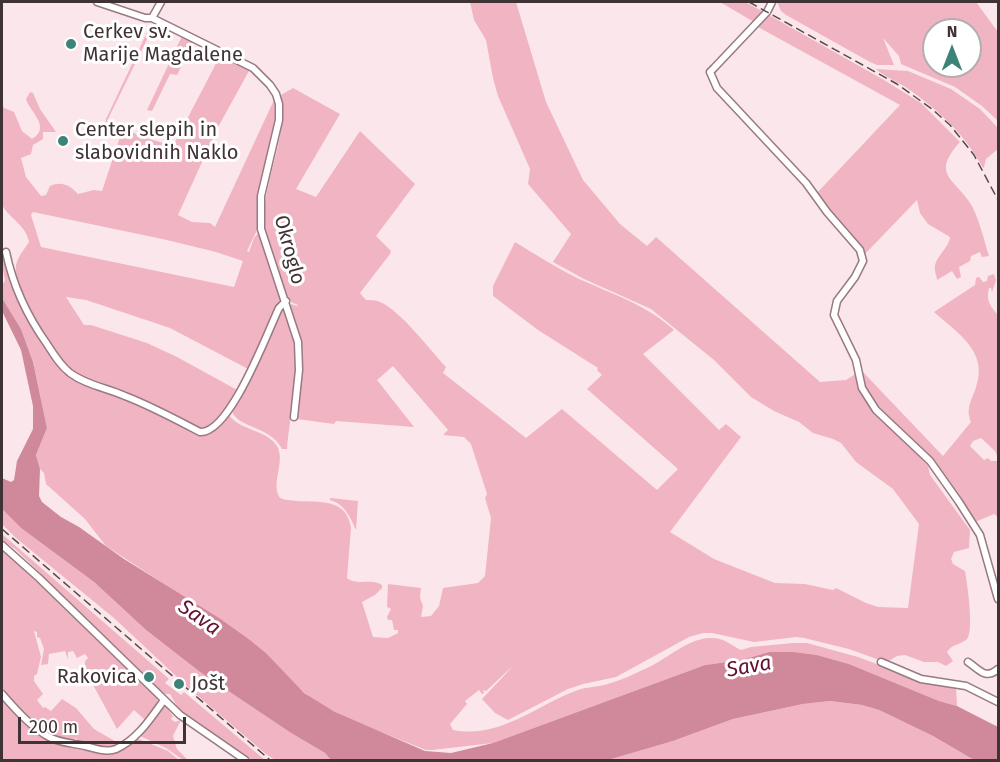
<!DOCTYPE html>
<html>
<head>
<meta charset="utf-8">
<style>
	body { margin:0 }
	#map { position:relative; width:1000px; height:762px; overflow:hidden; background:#fbe7eb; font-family:"Fira Sans",sans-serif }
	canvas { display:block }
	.frame { position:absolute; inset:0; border:3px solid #403336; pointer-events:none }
	.north { position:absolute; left:922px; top:18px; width:60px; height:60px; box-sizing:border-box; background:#fff; border:2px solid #b3adaf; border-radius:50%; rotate:0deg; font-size:16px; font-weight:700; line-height:24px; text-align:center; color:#403336 }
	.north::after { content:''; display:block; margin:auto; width:21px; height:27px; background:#3d8379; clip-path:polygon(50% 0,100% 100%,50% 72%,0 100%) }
	.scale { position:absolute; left:18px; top:717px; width:168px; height:27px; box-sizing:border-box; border:3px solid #403336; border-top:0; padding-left:8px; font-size:18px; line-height:21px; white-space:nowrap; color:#403336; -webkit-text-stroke:4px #fff; paint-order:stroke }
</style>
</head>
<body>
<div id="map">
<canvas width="1000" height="762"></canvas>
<div class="frame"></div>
<div class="north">N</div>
<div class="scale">200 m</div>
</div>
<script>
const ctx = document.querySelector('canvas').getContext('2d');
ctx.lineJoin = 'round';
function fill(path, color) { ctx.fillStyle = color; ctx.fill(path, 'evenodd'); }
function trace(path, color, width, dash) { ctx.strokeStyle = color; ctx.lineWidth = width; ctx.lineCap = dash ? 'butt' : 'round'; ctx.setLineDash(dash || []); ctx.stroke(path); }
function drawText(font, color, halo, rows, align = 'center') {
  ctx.font = font + ' "Fira Sans",sans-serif'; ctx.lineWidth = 6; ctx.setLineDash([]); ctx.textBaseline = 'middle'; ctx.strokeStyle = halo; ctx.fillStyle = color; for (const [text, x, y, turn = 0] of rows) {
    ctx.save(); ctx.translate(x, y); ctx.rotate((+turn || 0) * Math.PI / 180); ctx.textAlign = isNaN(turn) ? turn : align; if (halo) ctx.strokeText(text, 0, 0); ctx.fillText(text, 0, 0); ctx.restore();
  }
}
fill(new Path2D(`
	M470 2H516L546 102 583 180 620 224 647 246 656 237 820 382 846 380 857 373 862 391 917 450 916 453 928 466 930 475 970 530 969 548 954 552 951 559 953 564 965 571C967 582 975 635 966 640 959 645 952 644 947 652L953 661 946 666 938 662H924L905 655 897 656 889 661H882L849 649 804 638 796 637 754 642 712 633H703L689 637 616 677 583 684 568 689 508 720 495 713 482 699 514 665 486 691 483 690 484 693 482 694 479 690 465 701 467 704 450 724 453 730C501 739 536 705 578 690 586 687 595 687 604 685 621 681 636 673 651 666 669 657 687 640 708 638 724 637 729 644 741 650L751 647 793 643H807L858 657 911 677 956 687 957 706 939 701 849 664 817 655 794 652H769L742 660 705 665 493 743 432 750H426L346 718 318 703 295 686 266 653 250 640 106 546 85 519 46 484 44 473 40 469 36 455 47 428 33 362 21 329 2 298V286L5 280 2 265V246L7 267 15 284 18 282C12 263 19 257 29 242 26 225 10 219 2 205V104L4 108 14 112 22 131 32 139C52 127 29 111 26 99L30 92 33 93 40 109 56 132H43V139L33 145 31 154 21 158 26 177 41 196 46 195 50 186C61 181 70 185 78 194L94 190 102 191 122 131 105 124 106 119 151 24 154 25 107 121 143 137 173 146 221 54 250 69 217 129 178 215 192 222 210 223 215 227 274 100 276 120 260 182 257 208 258 228 247 251 249 252 254 238 260 231 282 298 280 303 250 370 170 328 86 300 66 297 84 325H91L147 343 177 357 239 391 216 422 202 434 205 435 211 432 226 415H229C240 431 266 429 277 446 286 462 270 483 280 498 303 507 346 490 351 528L347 578C357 586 371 578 382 585V588L375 595 362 602 373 637 388 638 398 633V630H394L392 620H388L387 617 391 609 387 607 388 584 421 588 420 598 423 606 421 617 431 616 439 606 443 588 478 583 485 576 491 518 485 498 487 494 471 444 464 437 443 435 448 430 393 366 377 380 414 427 336 421 334 424 297 419 301 352 298 330 291 307V304L297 306 298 305 291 302 287 296 265 235C258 187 289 143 281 95L293 88 340 114 296 189 316 197 360 131 415 184 376 236 391 251 390 254 360 293 366 300C370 300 376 300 380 302 400 310 430 350 446 367L443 373 526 438 562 409 657 490 678 469 587 389 602 375 597 370 598 368 538 330 493 296V286L515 242C535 254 555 267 575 277 609 293 646 304 674 330L643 354 719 430 726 424 741 437 670 532 714 559 775 583 805 584 833 590 836 588 866 603 878 607 908 608 919 524 893 489 856 462 841 443 833 439 813 433 799 422 774 411 751 397 714 360 651 309 584 279 553 262 571 234 528 184 530 169 498 96 493 78 486 40 474 20ZM33 212 167 240 216 252 243 261 234 287 41 247 31 215Z
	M720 2H745L764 12 754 22Z
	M777 2H976L998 32V121L982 106 955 87 901 64 899 56 883 38 894 65H877L870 62 786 15 781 11ZM934 30H970V66H934Z
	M767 14 884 80 921 103 960 142C929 176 957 179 972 206 980 222 984 240 989 256L982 257 980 252 971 256 970 261 959 267 961 277 957 279 952 271 937 280C937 276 935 274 935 270 933 258 949 249 950 237L928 224 920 213 917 200 865 254 828 211 830 208 828 207 826 208 816 194 900 105 758 27 757 25Z
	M182 36 194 41 177 75 170 74 152 111 147 110Z
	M876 69 908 71 951 89 980 109 998 128V149L986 159 984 167 983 168C965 134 938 110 907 88 898 82 883 76 876 69Z
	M994 274 996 280 992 292 991 288H989C986 301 990 306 998 315V458L995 451 981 438 973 441 970 446 984 460 988 458 991 461H998V517L994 514 975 522C963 504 952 484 938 468 912 436 868 414 861 370L943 456 971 422C965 408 972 400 976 387 989 351 956 332 934 312L975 285 976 278 979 277 983 282 987 281 988 276Z
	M284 307C286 314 290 322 292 329 303 368 290 410 287 449H282C271 426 237 428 232 411L279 312Z
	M330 498 358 501 356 530C351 519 345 504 330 500Z
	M2 509 21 528 94 582 146 630 200 672 291 733 325 753 331 760H275L266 754 192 691 114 618 16 538 2 524Z
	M2 534 161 672 169 679 165 683 181 695 184 692 265 760H252L205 729 178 708 170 694H161L153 683V678L147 673 145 675 135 669 33 566 15 549 2 540Z
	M2 550C55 597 105 648 157 698L158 703 146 721 134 710 117 729 85 670V661L88 658 85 654 77 658 73 651 68 652V659L65 651 49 654 48 664 41 665 44 649 40 638 37 637V632L34 631 41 657 37 674 34 676V681L43 694 37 700 43 708 45 707 51 711 62 699 76 708 94 729 120 744 111 749 79 743 76 738 74 739C80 750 102 756 115 752 122 749 129 742 136 738L168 751 179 760H2Z
	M830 701 862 705 879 710 933 736 974 760H608L673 741 733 719 803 704Z
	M163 707H166L173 716 171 719 175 722 181 720 173 736 177 749 188 760H183L166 748 138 735Z`), '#f1b4c2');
fill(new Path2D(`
	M2 298 21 329 33 362 47 428 36 455 40 469 39 496 42 502 61 517 79 527 124 559 219 618 250 640 266 653 304 693 335 712 425 751 451 753 493 743 705 665 742 660 769 652H794L817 655 849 664 939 701 957 706 998 727V760H974L933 736 879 710 862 705 830 701 803 704 733 719 673 741 608 760H331L325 753 291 733 200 672 146 630 94 582 21 528 2 509V478L11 482 14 480 17 461 33 429V406L21 350 2 311Z`), '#cf899a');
const minor = new Path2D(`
	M97 2 145 18H152
	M161 2 152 18 253 68 270 85 276 94 279 104V120L261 196V229L298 342 299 370 294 417
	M772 2 767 12 714 68 710 72 717 88 806 183 827 212 860 250 863 261 855 277 837 301 834 315 856 360 862 388 876 410 930 461 959 502 980 535 998 599
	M6 252C13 286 27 316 47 344 54 355 60 365 70 373 86 385 107 388 125 396 151 406 175 419 200 432 230 434 267 333 279 308L286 301
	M2 545 39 578 180 715 245 760
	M881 662 921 679 966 686 998 702
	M968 662C980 670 985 680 998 669
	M2 694C15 709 31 727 49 737 60 743 73 743 85 746 95 748 106 753 116 749 137 740 151 718 164 700`);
trace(minor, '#987a81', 9);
trace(minor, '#fff', 6);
trace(new Path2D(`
	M749 2 897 84 932 109 950 125 974 155 998 200
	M2 529 270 760`), '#57494c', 1.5, [9, 4.5]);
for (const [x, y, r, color] of [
	[71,44,6,"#3d8379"],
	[63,141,6,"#3d8379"],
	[149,677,6,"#3d8379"],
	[179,684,6,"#3d8379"]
]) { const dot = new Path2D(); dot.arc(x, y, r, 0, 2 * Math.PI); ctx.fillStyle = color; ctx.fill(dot); trace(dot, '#fff', 2); }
drawText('20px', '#403336', '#fff', [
	["Cerkev sv.",83,32],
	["Marije Magdalene",83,55],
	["Center slepih in",75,130],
	["slabovidnih Naklo",75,153],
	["Rakovica",137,677,"right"],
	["Jošt",191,684]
], 'left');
drawText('20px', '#403336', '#fff', [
	["Okroglo",289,250,75]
]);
drawText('italic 21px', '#641131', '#fff', [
	["Sava",199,618,35],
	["Sava",749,667,-10]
]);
</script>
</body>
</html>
